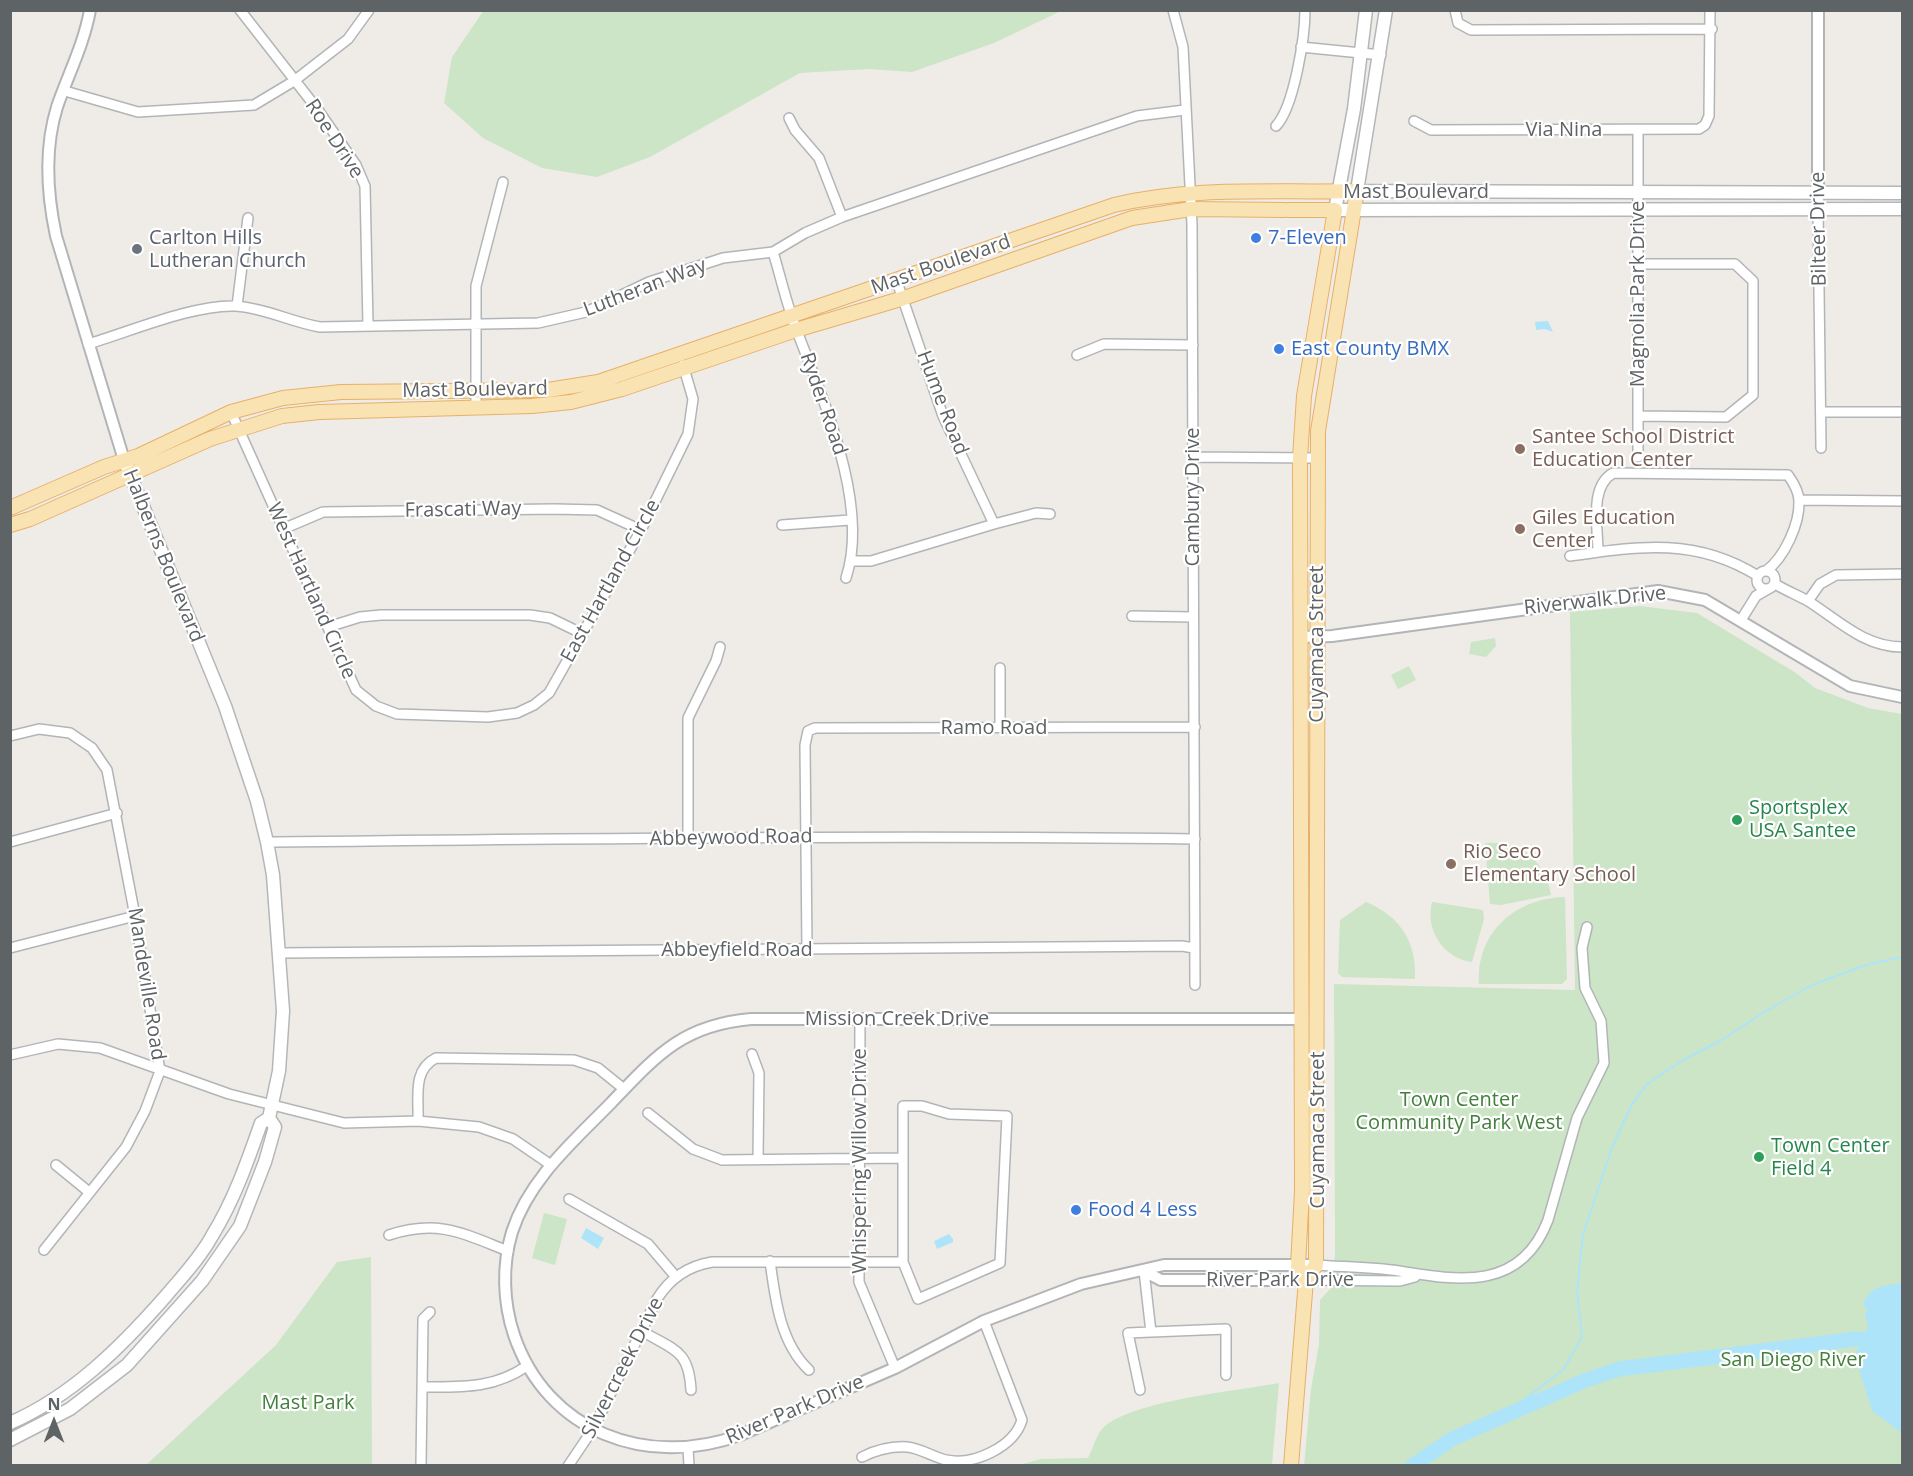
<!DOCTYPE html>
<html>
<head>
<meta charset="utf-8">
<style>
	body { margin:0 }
	#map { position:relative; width:1913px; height:1476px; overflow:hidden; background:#efece7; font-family:"Open Sans",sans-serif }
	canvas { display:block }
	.frame { position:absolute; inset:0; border:12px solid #5e6366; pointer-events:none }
	.north { position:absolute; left:24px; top:1392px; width:60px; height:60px; -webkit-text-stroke:4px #fff; paint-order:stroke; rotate:0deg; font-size:16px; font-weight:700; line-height:24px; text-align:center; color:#5e6366 }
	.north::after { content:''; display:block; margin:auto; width:21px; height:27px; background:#5e6366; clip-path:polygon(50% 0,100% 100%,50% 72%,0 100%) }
</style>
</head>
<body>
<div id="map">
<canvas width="1913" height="1476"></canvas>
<div class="frame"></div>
<div class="north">N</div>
</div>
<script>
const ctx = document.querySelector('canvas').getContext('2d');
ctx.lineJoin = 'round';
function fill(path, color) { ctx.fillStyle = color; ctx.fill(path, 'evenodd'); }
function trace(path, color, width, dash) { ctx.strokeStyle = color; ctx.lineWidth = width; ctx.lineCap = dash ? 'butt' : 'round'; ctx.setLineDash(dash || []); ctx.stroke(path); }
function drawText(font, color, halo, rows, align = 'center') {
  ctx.font = font + ' "Open Sans",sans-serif'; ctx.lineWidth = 4.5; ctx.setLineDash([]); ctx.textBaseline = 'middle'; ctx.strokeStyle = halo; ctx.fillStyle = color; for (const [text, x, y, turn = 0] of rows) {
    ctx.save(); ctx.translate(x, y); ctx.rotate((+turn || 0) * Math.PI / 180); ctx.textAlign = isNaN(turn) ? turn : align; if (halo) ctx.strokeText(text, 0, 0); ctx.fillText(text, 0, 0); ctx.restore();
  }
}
fill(new Path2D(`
	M484 10H1061V11L994 43 912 72 868 69 800 73 650 157 597 177 542 168 483 138 444 103 452 57Z
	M1640 606 1697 613 1796 673 1815 688 1868 708 1902 714V1465L1304 1466 1311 1389 1319 1344 1320 1300 1332 1287 1335 1253 1334 984 1575 990 1570 612Z
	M1495 638 1496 646 1486 657 1469 654 1471 642Z
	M1409 666 1416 680 1398 689 1391 675Z
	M1485 843C1520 840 1546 861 1551 895L1501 905 1490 904Z
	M1565 897 1567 979 1562 984H1479C1476 932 1516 898 1565 897Z
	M1366 902C1400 916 1417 942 1415 979L1342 977 1338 973 1340 920Z
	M1432 902 1483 910 1484 919 1472 962C1443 958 1425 930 1432 902Z
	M544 1213 567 1219 555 1265 532 1258Z
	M371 1257 372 1465H146L276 1345 337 1262Z
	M1279 1383 1272 1465H1019L1041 1459 1088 1458C1093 1449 1097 1432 1105 1426 1137 1400 1237 1391 1279 1383Z`), '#cbe5c6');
fill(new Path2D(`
	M1548 321 1553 332 1545 329 1536 330 1535 322Z
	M586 1228 604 1238 598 1249 581 1238Z
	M949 1234 953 1239V1242L937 1249 934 1241Z
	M1902 1282V1433L1872 1411 1855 1356 1868 1326 1865 1315 1868 1310 1863 1305C1871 1282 1885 1288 1902 1282Z`), '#aee4f9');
trace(new Path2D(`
	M1467 1435 1525 1399 1564 1369 1582 1337 1577 1293 1583 1234 1611 1150 1631 1106 1647 1084 1683 1060 1720 1041 1766 1011 1812 985 1866 965 1902 957`), '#aee4f9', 2);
trace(new Path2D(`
	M1412 1466 1452 1439 1586 1380 1619 1369 1856 1339 1894 1344 1902 1348`), '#aee4f9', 15);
const minor = new Path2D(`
	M240 10 318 110 356 165 365 186 368 325
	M1173 10 1183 47 1192 225 1195 985
	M1455 10 1458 23 1471 30 1712 29
	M1301 47 1381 55
	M65 91 138 112 254 105 294 81 348 39 369 10
	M789 118 795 130 819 158 842 217
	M1414 121 1431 130 1699 129 1705 125 1709 116 1710 10
	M1276 126C1294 107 1305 37 1305 10
	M1818 209 1821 448
	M773 252C781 278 787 306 797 331 823 400 870 505 846 578
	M1639 264H1735L1753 281V395L1726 417 1639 416
	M896 279 943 416 994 524
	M237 306 248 218
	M88 344C129 332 194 304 236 306 265 308 291 322 320 327L538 323 586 312 649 282 723 258 773 252 805 233 842 217 1137 116 1185 110
	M1077 355 1104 344 1193 345
	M476 409V286L503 182
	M231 412 356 690 376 706 397 714 488 717 517 713 534 705 549 693 641 530 688 434 693 399 683 365
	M1821 412H1902
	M1193 457 1317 458
	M1638 457V130
	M1799 500 1902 501
	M782 525 850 520
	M283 529 323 512 555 509 597 510 641 530
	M1598 552C1598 527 1589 487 1613 473L1788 475C1793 482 1799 492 1799 501 1800 524 1784 558 1766 571
	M1570 556C1639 546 1696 537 1758 576
	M851 561H871L994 524 1036 513 1050 514
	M1757 580a9 9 0 1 1 18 0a9 9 0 1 1-18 0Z
	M1775 584C1785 590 1797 595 1808 601 1838 620 1864 647 1902 647
	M1808 601 1820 584 1836 575 1902 574
	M1132 616 1193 617
	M1741 620 1756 596 1768 589
	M328 627 360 617 381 615H530L550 618 583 634
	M1000 668V728
	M10 736 39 729 70 733 92 748 107 770 135 916 160 1071 145 1111 126 1147 44 1250
	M688 839V718L716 661 720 647
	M10 842 117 813
	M267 842C576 839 886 835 1195 839
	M10 948 135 916
	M807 949 805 745 808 731 815 728 1195 727
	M279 953 1182 946 1194 948
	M860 1019 859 1282 895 1368
	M752 1054 759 1073 758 1159
	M10 1055 58 1044 100 1048 229 1094 344 1123 418 1121 479 1127 513 1139 551 1165
	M418 1121C419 1097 412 1070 436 1058L574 1060 598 1068 624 1089
	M56 1165 89 1192
	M569 1199 648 1244 676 1277
	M389 1235C438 1219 462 1233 508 1251
	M770 1261C775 1298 780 1343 809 1370
	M903 1262V1158
	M1316 1265C1343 1267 1372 1267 1399 1271 1460 1281 1521 1291 1548 1220L1577 1118 1604 1063 1601 1021 1585 988 1582 948 1587 927
	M1144 1271 1151 1332 1226 1329V1375
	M1306 1280 1400 1281 1415 1277
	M642 1331C673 1350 689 1349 691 1390
	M423 1387C462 1387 493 1389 527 1366
	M1140 1390 1128 1333 1151 1332
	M688 1448 689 1466
	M862 1457C876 1450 891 1446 907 1447 920 1448 933 1457 946 1460 973 1466 1014 1447 1022 1420L984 1321
	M421 1466 423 1319 430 1312
	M568 1466 593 1429 657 1299C670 1278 688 1266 712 1262H903L918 1299 1000 1263 1007 1116 949 1114 922 1106H903V1158L722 1160 693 1149 648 1113`);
const tertiary = new Path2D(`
	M90 10C84 44 68 75 57 107 44 149 47 194 56 236L124 460
	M1818 10V209
	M1300 637 1332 636 1658 591 1705 600 1850 686 1902 697
	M1300 1019H751C682 1025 656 1056 611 1103 574 1141 529 1179 512 1232 502 1265 503 1302 514 1335 547 1432 647 1469 740 1435L895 1368 984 1321 1081 1284 1164 1265H1316
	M1144 1271 1161 1280H1306`);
const secondary = new Path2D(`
	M1366 10 1354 109 1335 210 1902 209
	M1386 10 1357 191 1902 193
	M10 1423C72 1396 121 1347 165 1297 181 1278 200 1258 212 1236 234 1200 247 1163 261 1123L269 1118 279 1071 283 1011 273 875 267 842 257 801 225 706 124 460
	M10 1440 70 1409 127 1365 202 1281 240 1226 265 1162 275 1127 269 1118`);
const primary = new Path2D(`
	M1288 210H1335L1304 396 1300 458 1302 1191 1298 1266 1306 1280
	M10 508 104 467 138 456 231 412 283 398 341 392 548 390 598 382 1114 205C1194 186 1275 193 1357 191L1318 431 1316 1265 1306 1280 1291 1466
	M10 525 30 519 210 439 282 416 319 412 532 406 571 402 622 389 796 330 904 298 1132 218 1191 209 1284 210`);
trace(minor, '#b2b5b8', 12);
trace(tertiary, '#b2b5b8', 14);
trace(secondary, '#b3b7ba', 15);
trace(primary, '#e7b069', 16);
trace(minor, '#fff', 9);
trace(tertiary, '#fff', 10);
trace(secondary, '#fff', 12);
trace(primary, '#f9e3b3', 14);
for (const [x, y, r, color] of [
	[1256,238,6,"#3f7fe0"],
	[137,249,6,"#6b7280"],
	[1279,349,6,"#3f7fe0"],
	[1520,449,6,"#8d6e63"],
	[1520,529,6,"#8d6e63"],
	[1737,820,6,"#2e9e5b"],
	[1451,864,6,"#8d6e63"],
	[1759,1157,6,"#2e9e5b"],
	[1076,1210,6,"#3f7fe0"]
]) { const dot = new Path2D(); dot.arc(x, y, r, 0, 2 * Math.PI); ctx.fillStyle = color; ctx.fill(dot); trace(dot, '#fff', 2); }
drawText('20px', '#5e6366', '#fff', [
	["Via Nina",1564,130],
	["Roe Drive",334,139,57],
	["Mast Boulevard",1416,192],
	["Bilteer Drive",1819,229,-91],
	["Mast Boulevard",941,265,-19],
	["Lutheran Way",645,288,-21],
	["Magnolia Park Drive",1638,294,-90],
	["Mast Boulevard",475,390,-1],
	["Hume Road",942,403,69],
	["Ryder Road",823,404,71],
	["Cambury Drive",1193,497,-90],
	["Frascati Way",463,510,-1],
	["Halberns Boulevard",163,556,68],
	["East Hartland Circle",611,581,-61],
	["West Hartland Circle",311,591,66],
	["Riverwalk Drive",1595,601,-6],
	["Cuyamaca Street",1317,644,-90],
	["Ramo Road",994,728],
	["Abbeywood Road",731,838,-1],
	["Abbeyfield Road",737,950],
	["Mandeville Road",146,984,81],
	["Mission Creek Drive",897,1019],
	["Cuyamaca Street",1318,1130,-90],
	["Whispering Willow Drive",860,1161,-90],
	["River Park Drive",1280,1280],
	["Silvercreek Drive",623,1368,-63],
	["River Park Drive",795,1410,-23]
]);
drawText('20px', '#5b616d', '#fff', [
	["Carlton Hills",149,238],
	["Lutheran Church",149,261]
], 'left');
drawText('20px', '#366cbe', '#fff', [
	["7-Eleven",1268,238],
	["East County BMX",1291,349],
	["Food 4 Less",1088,1210]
], 'left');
drawText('20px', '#785e54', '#fff', [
	["Santee School District",1532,437],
	["Education Center",1532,460],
	["Giles Education",1532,518],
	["Center",1532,541],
	["Rio Seco",1463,852],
	["Elementary School",1463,875]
], 'left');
drawText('20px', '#27864d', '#fff', [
	["Sportsplex",1749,808],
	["USA Santee",1749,831],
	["Town Center",1771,1146],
	["Field 4",1771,1169]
], 'left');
drawText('20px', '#42803b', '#fff', [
	["Town Center",1459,1100],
	["Community Park West",1459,1123],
	["San Diego River",1793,1360],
	["Mast Park",308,1403]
]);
</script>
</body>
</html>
